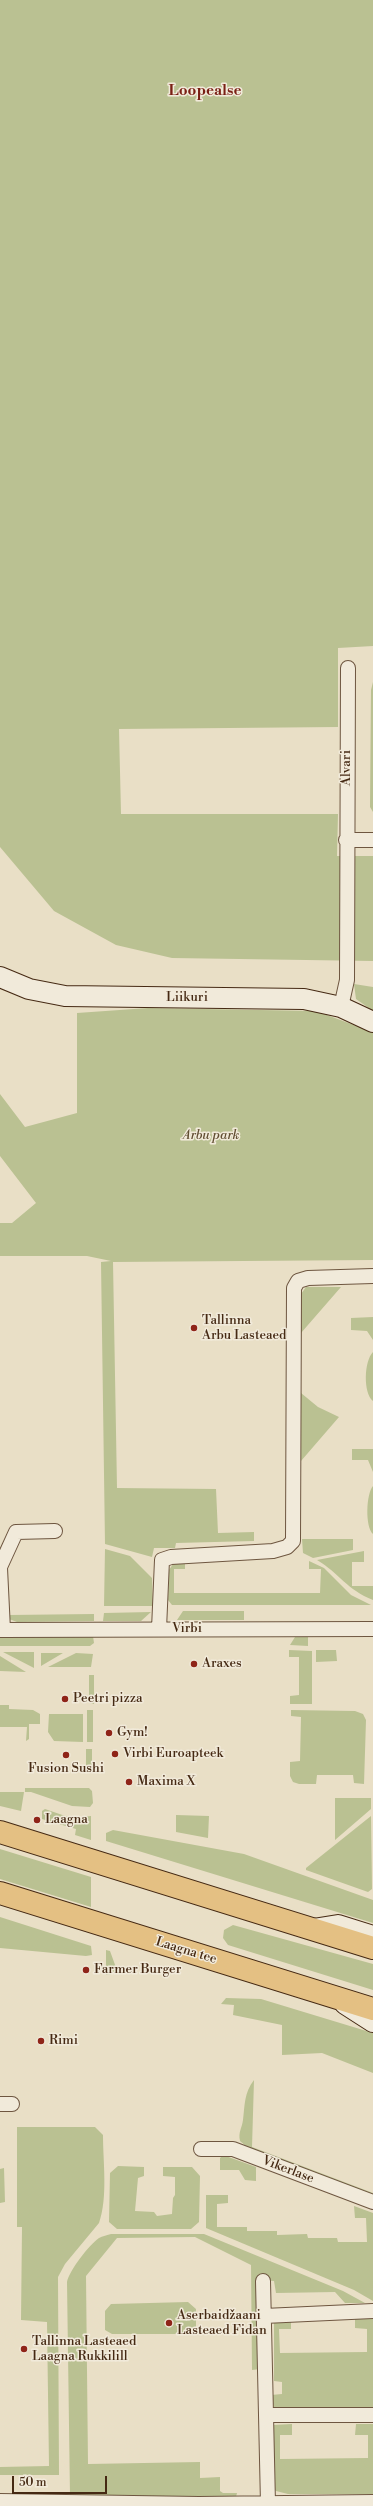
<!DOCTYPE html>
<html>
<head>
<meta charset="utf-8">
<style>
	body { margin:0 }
	#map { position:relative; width:373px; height:2506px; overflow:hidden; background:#e9dfc6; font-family:"Libre Bodoni",serif }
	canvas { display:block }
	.scale { position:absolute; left:12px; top:2476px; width:95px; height:18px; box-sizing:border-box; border:2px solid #452913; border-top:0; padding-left:5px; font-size:12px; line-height:14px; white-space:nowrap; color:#452913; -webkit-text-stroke:3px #f1eada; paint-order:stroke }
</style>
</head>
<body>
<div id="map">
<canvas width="373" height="2506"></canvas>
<div class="scale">50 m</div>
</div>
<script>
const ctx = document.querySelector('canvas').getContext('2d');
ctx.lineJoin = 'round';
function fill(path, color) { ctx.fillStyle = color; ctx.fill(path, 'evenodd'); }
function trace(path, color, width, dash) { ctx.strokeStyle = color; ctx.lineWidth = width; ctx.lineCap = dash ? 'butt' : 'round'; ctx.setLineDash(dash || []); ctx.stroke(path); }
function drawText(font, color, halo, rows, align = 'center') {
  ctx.font = font + ' "Libre Bodoni",serif'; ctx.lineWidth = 3; ctx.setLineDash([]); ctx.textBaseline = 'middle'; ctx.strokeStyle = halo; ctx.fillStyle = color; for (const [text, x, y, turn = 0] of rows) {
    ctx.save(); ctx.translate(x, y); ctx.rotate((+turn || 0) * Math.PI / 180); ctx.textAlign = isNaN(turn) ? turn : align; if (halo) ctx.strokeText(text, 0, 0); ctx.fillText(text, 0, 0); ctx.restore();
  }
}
fill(new Path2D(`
	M0 0H373V646L338 648V727L119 729 121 814H338L337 856H373V961L172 958 116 945 54 911 0 847Z
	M373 682V812L370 807 371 690Z
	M354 984 373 987V1011L356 999Z
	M148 1008 316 1011 373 1032V1260L113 1262 117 1488 216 1489 218 1533 254 1532V1541L176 1543 175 1548H154L152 1557 105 1544 101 1262 111 1261 87 1256H0V1223H12L36 1203 0 1156V1094L25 1127 77 1113V1013Z
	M306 1287H341L301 1333V1294Z
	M373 1317V1340L367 1331 351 1330V1318Z
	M373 1352V1401C363 1393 364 1361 373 1352Z
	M301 1393 318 1407 339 1417 301 1461Z
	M352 1449H373V1472L368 1460H352Z
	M373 1486V1534C365 1527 366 1494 373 1486Z
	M302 1539H353V1550L313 1558 303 1553Z
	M105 1549 130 1556 152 1578 153 1606H104Z
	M364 1551V1562H352V1586H373V1600C347 1590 339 1573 317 1560Z
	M309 1561 324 1568 351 1595 371 1605H172L168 1600 169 1570 173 1564H185V1569H174V1593H320L321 1569H309Z
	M183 1611H244V1620H177Z
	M151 1612 141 1621H103L104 1613Z
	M94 1614V1621L17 1622 9 1619V1615Z
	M308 1635V1646L290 1645 295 1637Z
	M93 1636 94 1643 90 1646H0V1637Z
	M289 1650 312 1651V1704H290V1696L299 1695V1657H289Z
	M316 1650H336L337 1661 316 1662Z
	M3 1652H34V1668Z
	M41 1653H63L41 1666Z
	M76 1653 93 1654 91 1667H48Z
	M0 1656 26 1672 0 1671Z
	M89 1675H94V1704L89 1703Z
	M0 1705H9V1709L33 1710 40 1714V1724H29V1739L26 1741 27 1727H0Z
	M87 1710H93V1742H87Z
	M291 1710 355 1711 363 1714 366 1720 364 1784 354 1783 353 1775H317L316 1784H299L293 1782 290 1776V1762L300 1761 301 1717 291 1716Z
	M49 1714H83V1742L54 1741 48 1732Z
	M86 1749H92V1772H86Z
	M25 1788H89L92 1791 93 1803 90 1807 72 1806 31 1792H25Z
	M0 1792H24L21 1811 0 1806Z
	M335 1798H371V1809L335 1840Z
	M45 1809 71 1818 91 1816V1840L75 1835 76 1829 42 1819V1811Z
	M176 1815 209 1816 208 1838 176 1832Z
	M371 1816 372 1889 368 1892 306 1870V1868Z
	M113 1830 244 1854 373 1900V1923L106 1841V1833Z
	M0 1849 91 1877V1907L0 1879Z
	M0 1917 91 1946 92 1955 86 1956 0 1948Z
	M233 1925 373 1964V1990L228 1945 223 1938 224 1930Z
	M106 1950 110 1951 118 1973 106 1975Z
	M226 1998 261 1999 373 2033V2073L322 2053 282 2055V2025L233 2015 234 2005 221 2004Z
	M254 2080 252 2147 373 2193V2196L248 2148 240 2141C238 2132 242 2128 243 2120 245 2104 244 2093 254 2080Z
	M17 2127H95L103 2135C103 2163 108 2197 99 2223L65 2264 58 2277 59 2475H0V2467L49 2466 47 2322 21 2320 22 2227H17Z
	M223 2155 256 2167V2181L245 2180 239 2170H220V2158Z
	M118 2166 144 2167V2176L138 2178 135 2211 154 2212 157 2216 172 2214 173 2198 175 2195V2177L163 2176V2167H192L200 2176 199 2222 191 2229H117L109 2222 110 2173Z
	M4 2168 5 2202 0 2203V2169Z
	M206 2195H228V2203L217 2204V2227H247V2231H277V2235L307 2234 308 2238H337L338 2242H367L366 2218H355L354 2206 373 2213V2301L354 2290 206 2228Z
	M111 2234H204L343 2291 365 2303H345L335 2292 276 2293 274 2281 258 2280 260 2369 252 2370 251 2265 195 2237 117 2238 86 2276 88 2464 200 2462V2478L220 2477V2491L223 2493H237L236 2497 70 2496 67 2282C69 2271 89 2245 99 2238 102 2236 108 2235 111 2234Z
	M188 2302 196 2309V2327L192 2334H112L105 2330V2311L111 2304Z
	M373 2317V2410L274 2408 271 2395 282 2394V2382L274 2381C274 2362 274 2343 274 2323L277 2318H291V2329H279L280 2353 367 2352V2329L355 2328V2318Z
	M292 2424V2435H280V2459L368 2458V2435H355L356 2424H373V2494H288L276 2491 273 2488V2425Z`), '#bac192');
const street = new Path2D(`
	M346 840H373
	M341 1007 347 980 348 668
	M0 1567 16 1532 55 1531
	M0 1568 3 1630
	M159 1629 162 1560 171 1557 273 1551 287 1547 293 1541 294 1288 298 1281 308 1278 373 1276
	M0 1630 373 1629
	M0 2104H12
	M201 2149H233L373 2202
	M263 2281 268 2504
	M264 2316 373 2311
	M266 2415H373
	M0 2501 199 2504 373 2502`);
const secondary = new Path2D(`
	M0 977 29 989 65 996 304 999 341 1007 373 1022
	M313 1929 338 1925 373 1936
	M345 2004 373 2022`);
const primary = new Path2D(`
	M0 1832 373 1948
	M0 1893 373 2009`);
trace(street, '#6e5640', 16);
trace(secondary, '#452913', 22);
trace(primary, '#452913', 24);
trace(street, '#f1eada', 14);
trace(secondary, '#f1eada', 20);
trace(primary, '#e4c083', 22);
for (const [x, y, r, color] of [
	[194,1328,4,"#8f2418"],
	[194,1664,4,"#8f2418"],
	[65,1699,4,"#8f2418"],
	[109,1733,4,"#8f2418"],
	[115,1754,4,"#8f2418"],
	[66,1755,4,"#8f2418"],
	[129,1782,4,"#8f2418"],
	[37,1820,4,"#8f2418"],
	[86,1970,4,"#8f2418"],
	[41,2041,4,"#8f2418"],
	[169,2323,4,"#8f2418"],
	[24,2349,4,"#8f2418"]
]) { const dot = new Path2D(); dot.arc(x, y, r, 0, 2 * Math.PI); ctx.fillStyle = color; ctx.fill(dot); trace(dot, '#f1eada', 1.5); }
drawText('13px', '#452913', '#f1eada', [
	["Alvari",347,768,-90],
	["Liikuri",187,998],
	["Virbi",187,1629],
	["Laagna tee",186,1951,17],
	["Vikerlase",288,2170,21]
]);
drawText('italic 13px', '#624f33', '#f1eada', [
	["Arbu park",211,1136]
]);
drawText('13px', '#452913', '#f1eada', [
	["Tallinna",202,1321],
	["Arbu Lasteaed",202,1336],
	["Araxes",202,1664],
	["Peetri pizza",73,1699],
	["Gym!",117,1733],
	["Virbi Euroapteek",123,1754],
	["Fusion Sushi",66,1769,"center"],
	["Maxima X",137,1782],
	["Laagna",45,1820],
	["Farmer Burger",94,1970],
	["Rimi",49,2041],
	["Aserbaidžaani",177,2316],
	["Lasteaed Fidan",177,2331],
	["Tallinna Lasteaed",32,2342],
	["Laagna Rukkilill",32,2357]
], 'left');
drawText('bold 15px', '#7a1f14', '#f1eada', [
	["Loopealse",205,91]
]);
</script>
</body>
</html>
